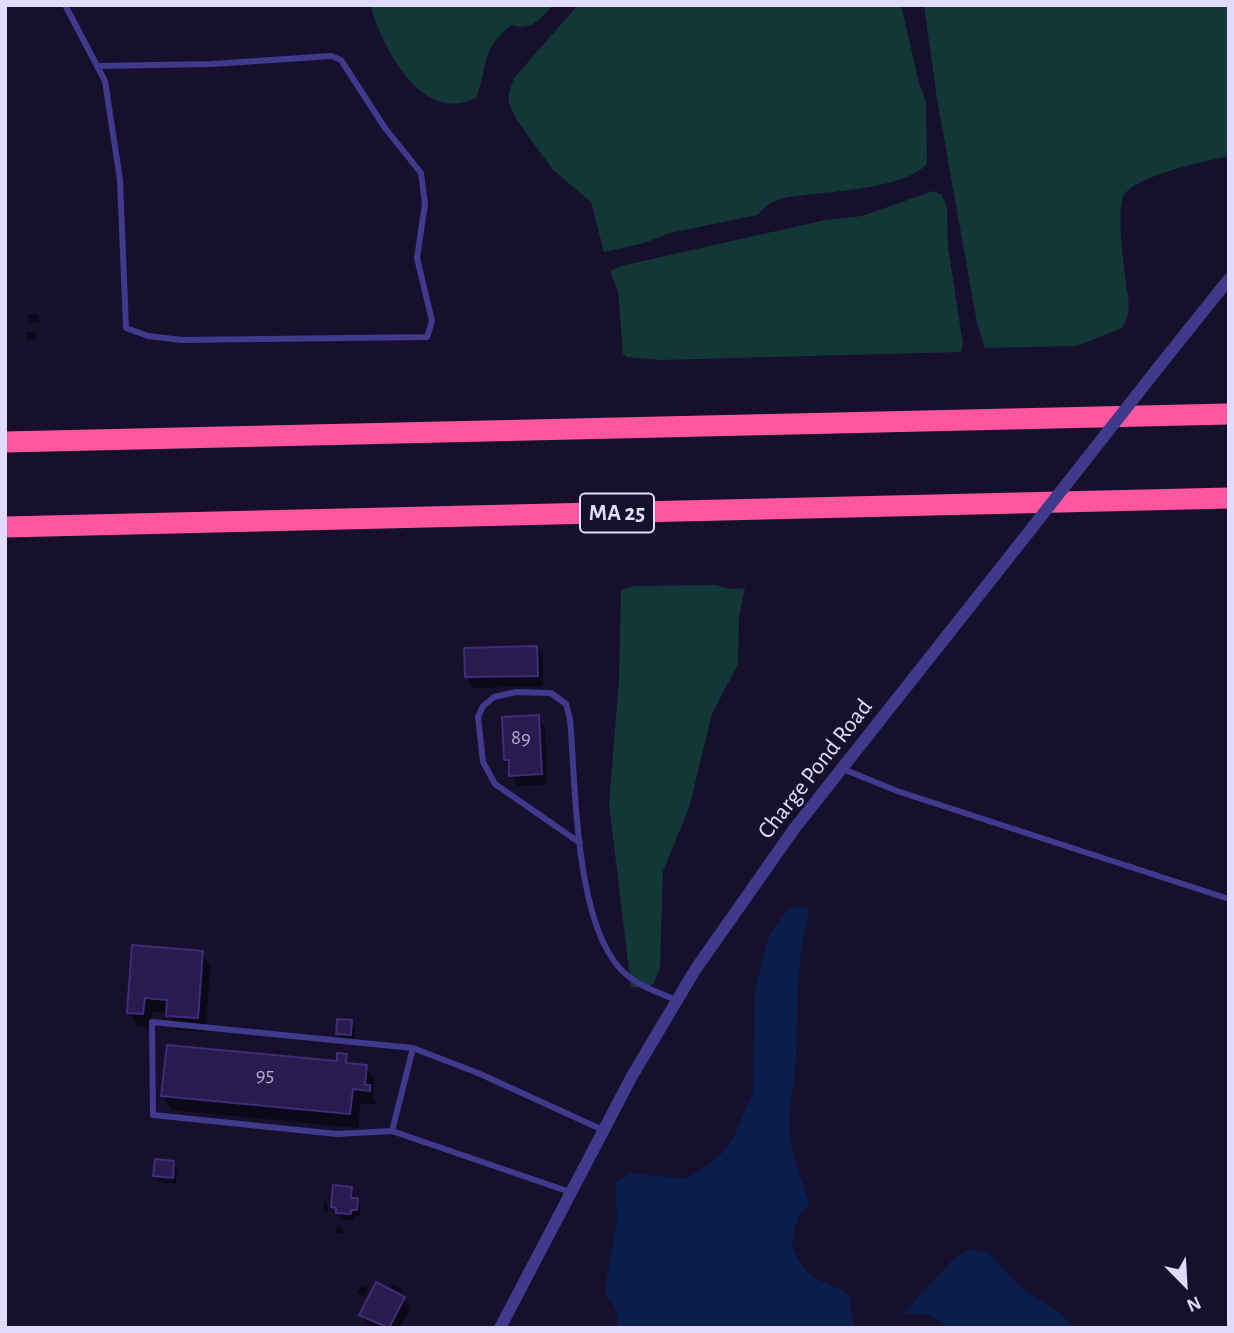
<!DOCTYPE html>
<html>
<head>
<meta charset="utf-8">
<style>
	body { margin:0 }
	#map { position:relative; width:1234px; height:1333px; overflow:hidden; background:#16102c; font-family:"Alegreya Sans",sans-serif }
	canvas { display:block }
	.frame { position:absolute; inset:0; border:7px solid #e0dbff; pointer-events:none }
	.north { position:absolute; left:1150px; top:1249px; width:70px; height:70px; -webkit-text-stroke:5px #16102c; paint-order:stroke; rotate:156deg; font-size:19px; font-weight:700; line-height:28px; text-align:center; color:#e0dbff }
	.north::after { content:''; display:block; margin:auto; width:24px; height:32px; background:#e0dbff; clip-path:polygon(50% 0,100% 100%,50% 72%,0 100%) }
</style>
</head>
<body>
<div id="map">
<canvas width="1234" height="1333"></canvas>
<div class="frame"></div>
<div class="north">N</div>
</div>
<script>
const ctx = document.querySelector('canvas').getContext('2d');
ctx.lineJoin = 'round';
function fill(path, color) { ctx.fillStyle = color; ctx.fill(path, 'evenodd'); }
function trace(path, color, width, dash) { ctx.strokeStyle = color; ctx.lineWidth = width; ctx.lineCap = dash ? 'butt' : 'round'; ctx.setLineDash(dash || []); ctx.stroke(path); }
function drawText(font, color, halo, rows, align = 'center') {
  ctx.font = font + ' "Alegreya Sans",sans-serif'; ctx.lineWidth = 6; ctx.setLineDash([]); ctx.textBaseline = 'middle'; ctx.strokeStyle = halo; ctx.fillStyle = color; for (const [text, x, y, turn = 0] of rows) {
    ctx.save(); ctx.translate(x, y); ctx.rotate((+turn || 0) * Math.PI / 180); ctx.textAlign = isNaN(turn) ? turn : align; if (halo) ctx.strokeText(text, 0, 0); ctx.fillText(text, 0, 0); ctx.restore();
  }
}
fill(new Path2D(`
	M370 5H553C541 18 530 32 511 25 480 51 489 63 476 98 421 125 383 48 370 5Z
	M578 5H901L919 83 926 101 927 164C901 191 821 191 784 198L770 203 757 215 670 233 644 243 604 252 591 202 553 170 516 119 509 104V92L514 78Z
	M924 5H1229V156C1207 161 1126 177 1122 200 1118 220 1123 261 1126 282 1128 300 1133 311 1122 328L1077 346 985 348 977 323 937 99Z
	M933 191 942 195 947 207 948 247 963 344 961 352 661 360 627 357 623 354 618 291 610 271 621 266 825 220 862 216Z
	M715 585 730 589 745 588 739 616 738 664 712 714 689 808 663 871 660 967 654 983 647 988 631 987 609 804 619 679 621 590 633 586Z`), '#133636');
fill(new Path2D(`
	M804 906 810 910C795 960 798 1009 796 1060 795 1085 787 1111 790 1135 793 1160 801 1180 810 1202L798 1218 791 1245 804 1269 812 1277 844 1291 849 1299 854 1328H617C618 1314 618 1307 607 1298L605 1289 617 1219 615 1182 631 1173 687 1179 719 1157 733 1138 753 1092 755 989 768 938 788 909Z
	M970 1249 989 1253 1022 1289 1062 1315 1075 1328H950L930 1315 904 1313 952 1260Z`), '#091e4c');
fill(new Path2D(`
	M28 314 38 315 40 322H29Z
	M26 332H35L36 340H27Z
	M536 647 543 658V686L473 688 467 677Z
	M538 717 545 728 547 785 517 786 505 759Z
	M134 947 202 952 210 967 206 1032 176 1030 168 1013 152 1012 151 1028 138 1027 129 1012Z
	M351 1022 355 1029 354 1041H342L338 1034Z
	M345 1055 351 1065 366 1067 375 1081 373 1095 377 1105 361 1103 358 1128 172 1110 163 1096 338 1063Z
	M173 1162 177 1169 176 1184 159 1182 155 1176Z
	M351 1188 360 1207V1216H354V1220L342 1219 333 1207Z
	M324 1201 328 1204 327 1213 323 1210Z
	M335 1227 342 1228 344 1234 336 1233Z
	M391 1283 404 1290 403 1297 410 1309 400 1328H372L361 1315 392 1292Z
	M362 1285 369 1290 364 1298 358 1293Z`), '#0007');
const building = new Path2D(`
	M537 646 538 676 465 677 464 648Z
	M539 715 542 774 509 776V760H504L502 717Z
	M132 945 203 951 198 1018 166 1016 167 1000 145 998 143 1014 127 1013Z
	M337 1019 352 1020 351 1035 336 1034Z
	M167 1045 337 1061V1053L347 1054 346 1063 367 1065 365 1085H370V1091L353 1089 350 1114 161 1096Z
	M155 1159 174 1161 173 1178 153 1176Z
	M333 1185 352 1187 351 1198H358L357 1210H351V1214L336 1213V1208L331 1207Z
	M376 1282 405 1297 389 1328 359 1315Z`);
fill(building, '#281b4d');
trace(building, '#3f2c7a', 2);
trace(new Path2D(`
	M65 5 105 81 120 180 126 328 148 336 182 340 427 337 432 321 417 258 425 204 421 173 385 128 341 60 331 56 212 64 98 66
	M843 769 897 791 1229 899
	M580 843 495 784 483 762 478 717 483 706 494 697 516 692 551 693 566 704 570 719C576 784 574 934 628 976 641 987 660 993 676 1000
	M392 1131 337 1134 153 1115 152 1022 413 1048
	M570 1192 392 1131 413 1048 478 1073 603 1130`), '#40398c', 6);
trace(new Path2D(`
	M1161 364 1229 279
	M500 1328 632 1076 695 970 794 829 1017 547`), '#40398c', 12);
trace(new Path2D(`
	M5 442 1229 414
	M5 527 1229 498`), '#ff569f', 21);
trace(new Path2D(`
	M1017 547 1161 364`), '#40398c', 12);
drawText('21px', '#b2abd2', null, [
	["89",521,738],
	["95",265,1075]
]);
for (const [x, y, w] of [
	[617,513,74]
]) { const box = new Path2D(); box.roundRect(x - w / 2, y - 19.5, w, 39, 5); ctx.fillStyle = '#16102c'; ctx.fill(box); trace(box, '#e0dbff', 2); }
drawText('bold 23px', '#e0dbff', null, [
	["MA 25",617,513]
]);
drawText('24px', '#e0dbff', '#16102c', [
	["Charge Pond Road",815,769,-52]
]);
</script>
</body>
</html>
